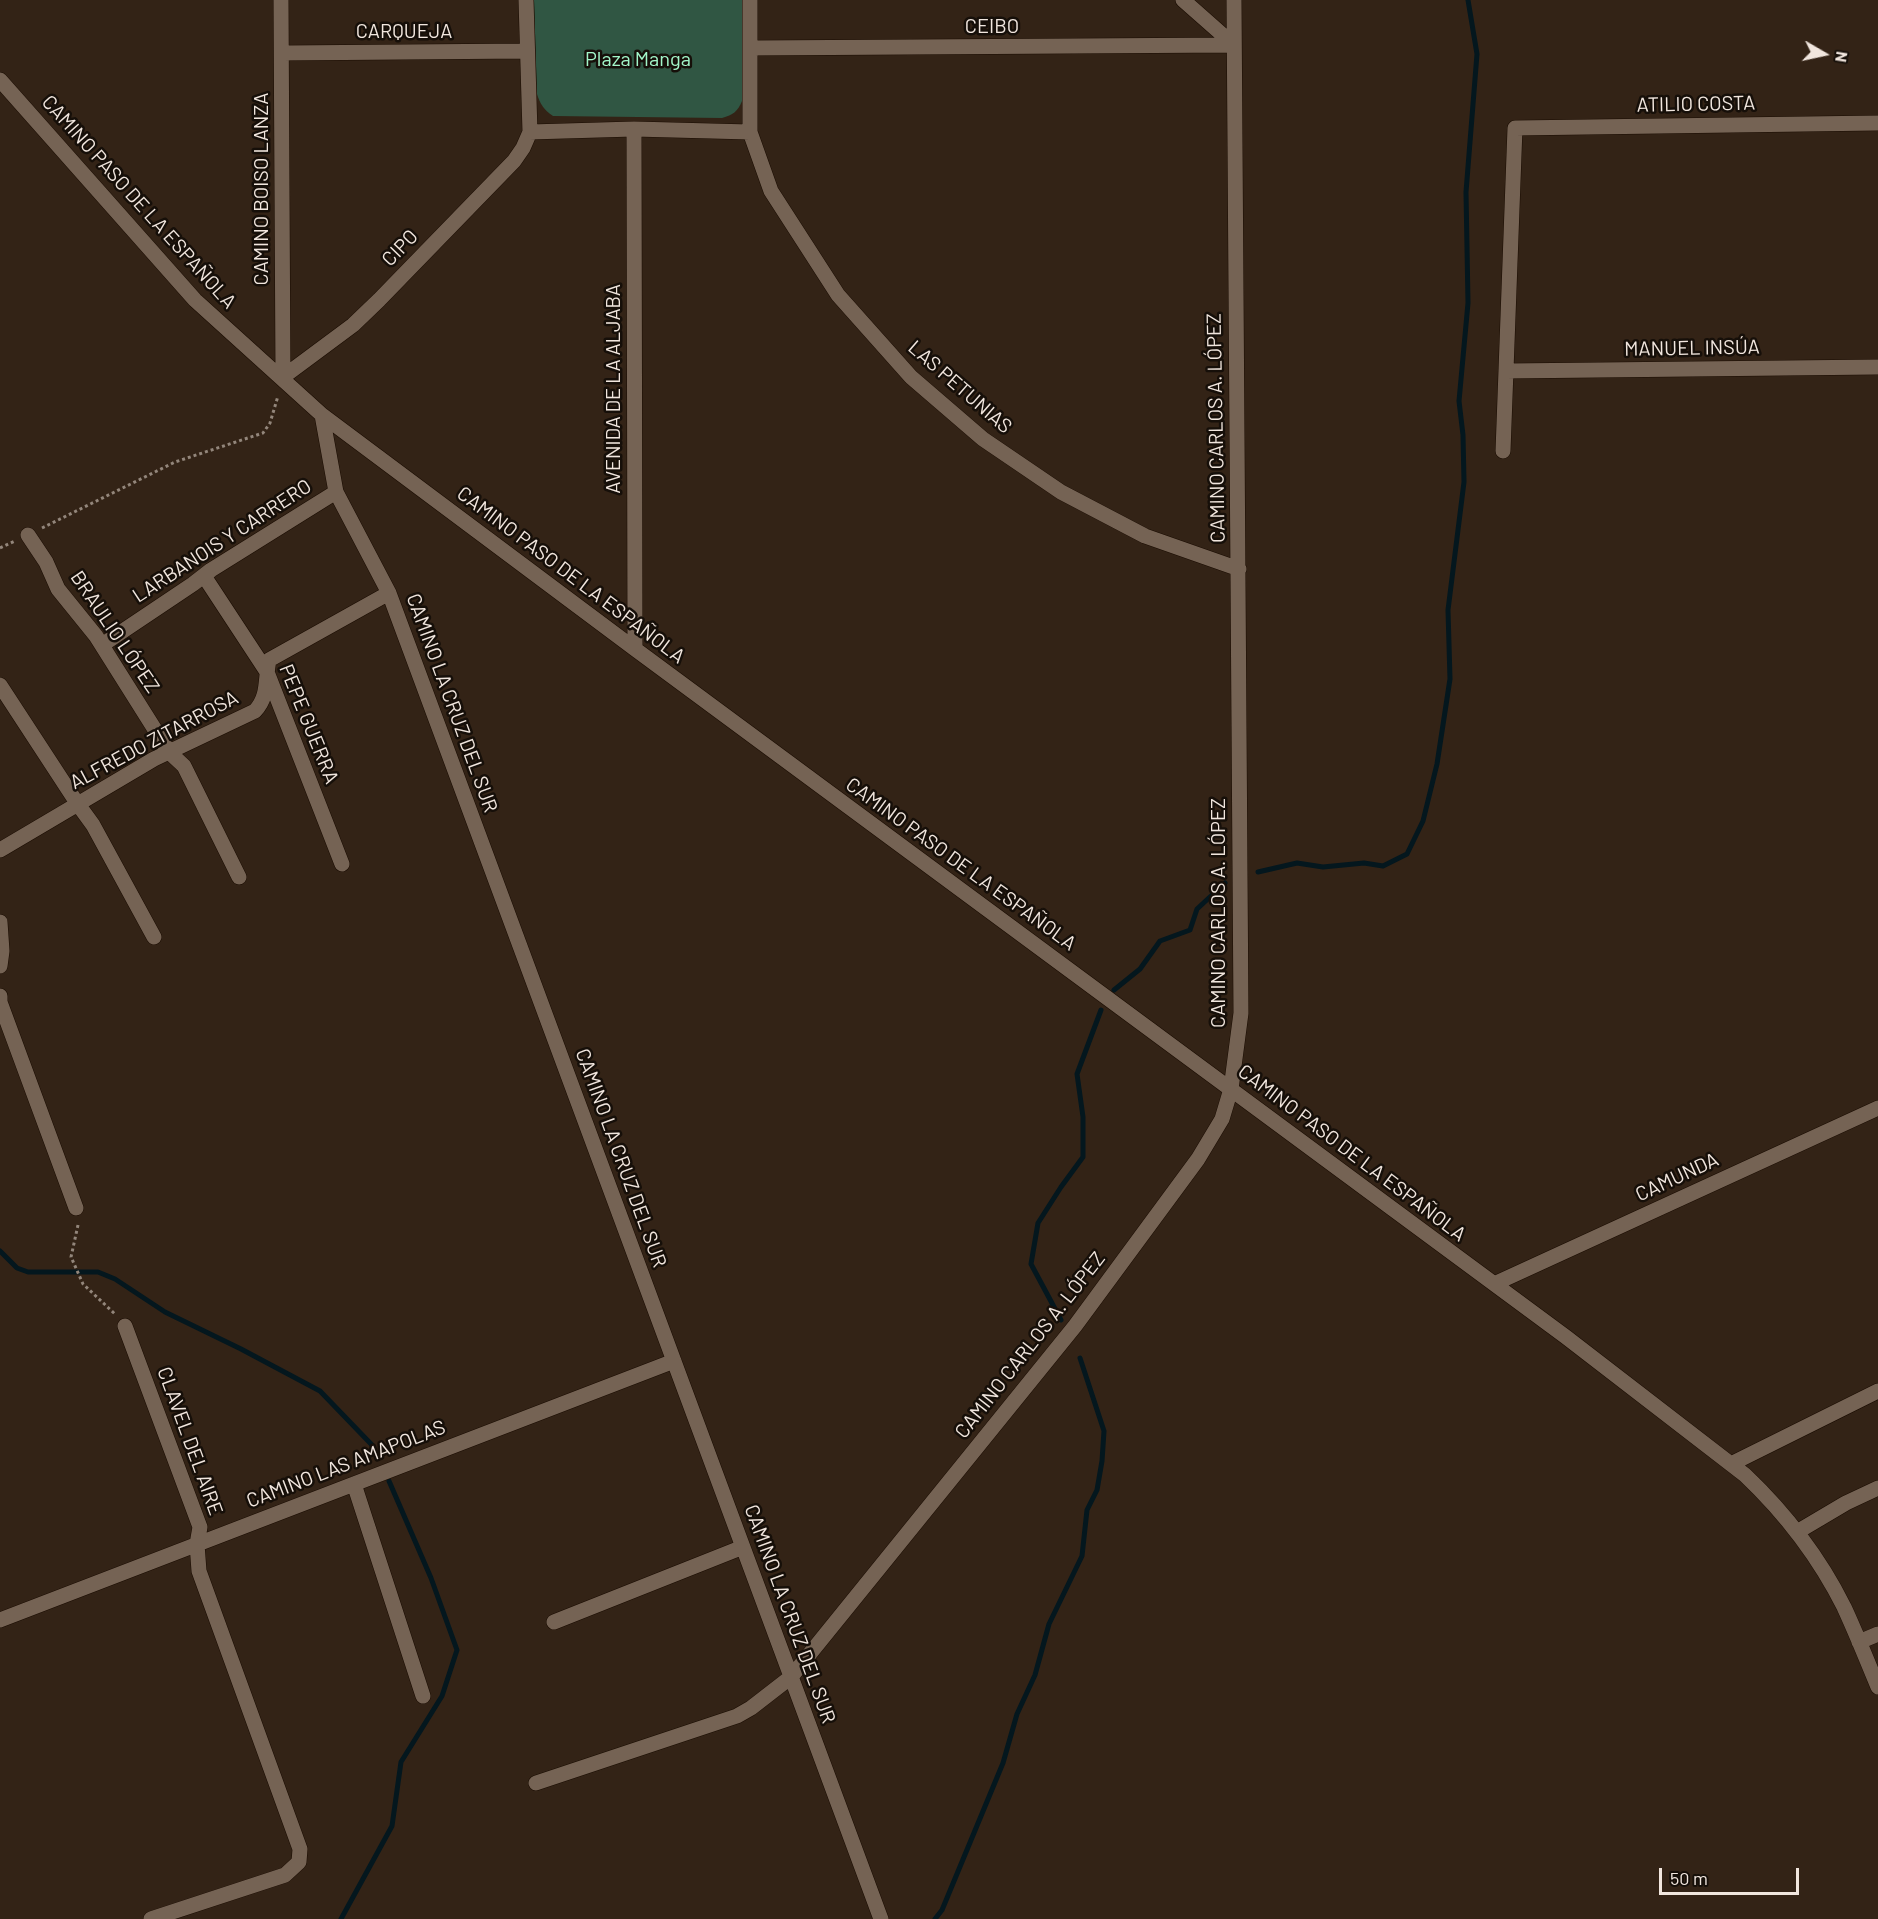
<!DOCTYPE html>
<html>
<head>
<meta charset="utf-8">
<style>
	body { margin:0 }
	#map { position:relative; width:1878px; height:1919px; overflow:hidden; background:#332316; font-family:Barlow,sans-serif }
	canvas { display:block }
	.north { position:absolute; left:1794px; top:24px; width:60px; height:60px; -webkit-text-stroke:4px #160f09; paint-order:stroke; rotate:99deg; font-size:16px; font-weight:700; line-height:24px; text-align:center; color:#f1e6de }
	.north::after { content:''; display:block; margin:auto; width:21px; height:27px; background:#f1e6de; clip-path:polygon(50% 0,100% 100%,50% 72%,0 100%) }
	.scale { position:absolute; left:1659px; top:1868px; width:140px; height:27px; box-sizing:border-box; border:3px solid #f1e6de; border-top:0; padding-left:8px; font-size:18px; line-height:21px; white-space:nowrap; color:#f1e6de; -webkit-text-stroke:4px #160f09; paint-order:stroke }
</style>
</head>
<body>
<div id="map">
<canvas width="1878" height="1919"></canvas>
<div class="north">N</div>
<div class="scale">50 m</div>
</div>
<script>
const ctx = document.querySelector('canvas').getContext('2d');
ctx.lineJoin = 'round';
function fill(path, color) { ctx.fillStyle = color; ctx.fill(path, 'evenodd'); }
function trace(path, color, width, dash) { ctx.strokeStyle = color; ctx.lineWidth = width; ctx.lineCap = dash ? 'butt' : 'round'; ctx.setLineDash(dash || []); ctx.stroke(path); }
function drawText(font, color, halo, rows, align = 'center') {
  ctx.font = font + ' Barlow,sans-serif'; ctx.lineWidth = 5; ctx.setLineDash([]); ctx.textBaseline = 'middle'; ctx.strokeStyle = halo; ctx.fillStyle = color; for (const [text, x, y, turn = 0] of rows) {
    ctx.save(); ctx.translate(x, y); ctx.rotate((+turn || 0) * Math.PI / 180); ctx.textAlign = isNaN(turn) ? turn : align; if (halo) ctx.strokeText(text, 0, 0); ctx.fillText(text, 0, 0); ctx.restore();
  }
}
fill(new Path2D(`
	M534 0H742V101C738 111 733 115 722 118L553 116C544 110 540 104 537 94Z`), '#305643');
trace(new Path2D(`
	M1258 872 1297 863 1323 867 1364 863 1383 866 1407 854 1423 821 1437 764 1450 679 1448 610 1464 482 1463 435 1459 401 1468 303 1466 192 1477 54 1468 0
	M1114 990 1140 969 1160 941 1190 930 1197 909 1225 883
	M0 1251 17 1268 28 1272H98L115 1279 165 1312 241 1349 320 1391 372 1445
	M1061 1320 1031 1264 1038 1223 1061 1187 1083 1157V1117L1077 1074 1101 1010
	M341 1919 392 1826 401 1762 442 1696 457 1650 431 1578 389 1481
	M935 1919 942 1910 1003 1763 1017 1714 1035 1675 1049 1624 1082 1556 1087 1510 1097 1490 1102 1461 1104 1431 1080 1358`), '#04171e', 5);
const street = new Path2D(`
	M281 0 283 377
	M750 0V132L771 191 838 295 911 377 983 439 1061 492 1145 536 1239 569
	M1183 0 1234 45
	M750 48 1234 45
	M282 53 527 51
	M0 80 195 300 322 415 635 649 1566 1337 1745 1475C1785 1513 1819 1557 1844 1607 1856 1633 1867 1660 1878 1687
	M634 129 635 649
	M530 132 634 129 750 132
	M1506 371 1878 367
	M283 377 353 325 379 300 514 161 523 148 530 132 526 0
	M322 415 336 492 389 593 881 1919
	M1503 451 1515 128 1878 123
	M28 535 46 562 58 589 96 636 169 752 184 766 239 877
	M204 576 267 672 342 864
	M102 645 193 584 211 570 336 492
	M0 685 77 803 93 825 154 937
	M0 850 154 759 255 711C269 696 265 679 269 660L389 593
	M0 922 2 951 0 966
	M0 996V1002L76 1208
	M1494 1284 1878 1108
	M125 1326 200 1527 197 1544 199 1571 300 1849 299 1862 285 1875 151 1919
	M1731 1464 1878 1391
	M354 1484 423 1696
	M1797 1532 1846 1503 1878 1488
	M0 1620 674 1361
	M554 1622 743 1547
	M1859 1642 1878 1634
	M536 1783 737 1716 751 1708 791 1677 1075 1326 1198 1159 1222 1119 1231 1089 1241 1013 1234 0`);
trace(street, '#1a0c02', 16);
trace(new Path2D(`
	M42 528 175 462 263 433 270 423 278 396
	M0 548 15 541
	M78 1225 71 1257 83 1284 116 1315`), '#93867b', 3, [3, 3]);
trace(street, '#756354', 15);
drawText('20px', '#f1e6de', '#160f09', [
	["CEIBO",992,26],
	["CARQUEJA",404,31],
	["ATILIO COSTA",1696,104,-1],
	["CAMINO BOISO LANZA",261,189,-90],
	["CAMINO PASO DE LA ESPAÑOLA",139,202,48],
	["CIPO",400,248,-46],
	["MANUEL INSÚA",1692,348,-1],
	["LAS PETUNIAS",960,387,41],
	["AVENIDA DE LA ALJABA",613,389,-90],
	["CAMINO CARLOS A. LÓPEZ",1216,428,-91],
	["LARBANOIS Y CARRERO",222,541,-33],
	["CAMINO PASO DE LA ESPAÑOLA",571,575,37],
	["BRAULIO LÓPEZ",115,632,56],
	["CAMINO LA CRUZ DEL SUR",452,703,70],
	["PEPE GUERRA",309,724,68],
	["ALFREDO ZITARROSA",154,740,-28],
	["CAMINO PASO DE LA ESPAÑOLA",961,864,36],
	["CAMINO CARLOS A. LÓPEZ",1218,913,-90],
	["CAMINO PASO DE LA ESPAÑOLA",1352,1153,37],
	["CAMINO LA CRUZ DEL SUR",621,1158,70],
	["CAMUNDA",1677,1177,-25],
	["CAMINO CARLOS A. LÓPEZ",1030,1345,-52],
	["CLAVEL DEL AIRE",190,1441,70],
	["CAMINO LAS AMAPOLAS",346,1464,-21],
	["CAMINO LA CRUZ DEL SUR",790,1614,70]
]);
drawText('20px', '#a2f6c9', '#160f09', [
	["Plaza Manga",638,59]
]);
</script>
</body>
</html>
